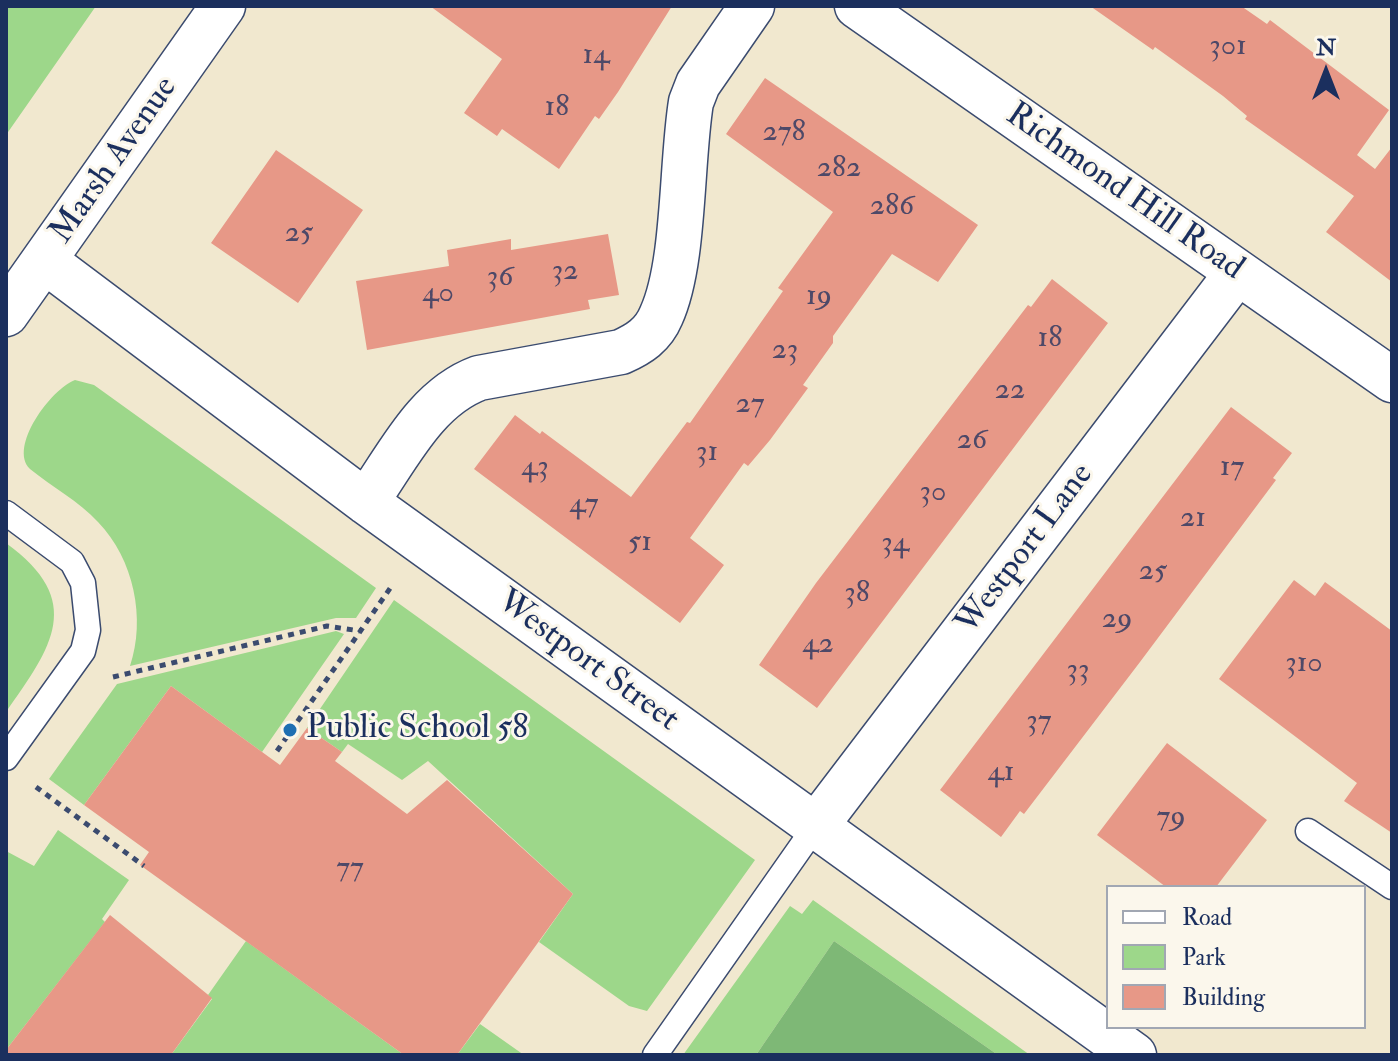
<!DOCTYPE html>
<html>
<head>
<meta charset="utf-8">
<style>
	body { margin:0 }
	#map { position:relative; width:1398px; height:1061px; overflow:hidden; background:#f1e8cf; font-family:"IM FELL Double Pica",serif }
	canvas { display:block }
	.frame { position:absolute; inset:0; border:8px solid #1b2f5e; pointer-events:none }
	.legend { position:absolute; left:1106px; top:885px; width:260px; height:144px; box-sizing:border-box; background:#fbf7ec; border:2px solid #a1a7b3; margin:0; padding:10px 14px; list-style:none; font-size:24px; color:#1b2f5e }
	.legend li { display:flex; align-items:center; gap:16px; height:40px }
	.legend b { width:40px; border:2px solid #a1a7b3 }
	.north { position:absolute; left:1286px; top:32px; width:80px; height:80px; -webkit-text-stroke:6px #fbf7ec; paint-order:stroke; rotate:0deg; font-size:22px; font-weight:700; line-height:32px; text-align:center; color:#1b2f5e }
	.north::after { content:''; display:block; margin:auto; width:28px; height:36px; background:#1b2f5e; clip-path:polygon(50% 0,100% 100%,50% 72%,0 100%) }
</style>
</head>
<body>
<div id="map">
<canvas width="1398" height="1061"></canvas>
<div class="frame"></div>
<ul class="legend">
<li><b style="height:10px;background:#fff"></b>Road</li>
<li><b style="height:22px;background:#9dd78a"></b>Park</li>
<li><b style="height:22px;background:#e79887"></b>Building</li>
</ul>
<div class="north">N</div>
</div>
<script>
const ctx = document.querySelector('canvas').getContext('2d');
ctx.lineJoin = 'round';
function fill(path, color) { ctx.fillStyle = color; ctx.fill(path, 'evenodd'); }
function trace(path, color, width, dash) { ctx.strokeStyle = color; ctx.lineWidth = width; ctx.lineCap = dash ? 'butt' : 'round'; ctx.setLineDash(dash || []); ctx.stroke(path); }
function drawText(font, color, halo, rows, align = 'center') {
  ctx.font = font + ' "IM FELL Double Pica",serif'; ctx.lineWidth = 6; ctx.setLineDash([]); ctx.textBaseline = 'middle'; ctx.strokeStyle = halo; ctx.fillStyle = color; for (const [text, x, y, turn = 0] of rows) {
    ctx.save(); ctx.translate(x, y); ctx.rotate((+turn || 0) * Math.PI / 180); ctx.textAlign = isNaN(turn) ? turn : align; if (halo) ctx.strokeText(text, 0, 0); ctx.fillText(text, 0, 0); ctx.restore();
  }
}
fill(new Path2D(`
	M6 6H96L6 135Z
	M75 380 94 385 376 588 356 618H336L130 666C146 619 134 559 98 522 79 501 52 487 30 469 8 447 51 389 75 380Z
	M6 543C86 601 52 647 6 712Z
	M394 600 755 860 647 1011 629 1006 539 942 573 894 428 761 402 780 348 744 342 752 307 728Z
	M336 631 344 634 262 752 171 686 84 805 49 779 117 684Z
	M58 830 129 880 102 919 105 922 6 1050V851L34 866Z
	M813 900 1030 1055H998L834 941 756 1055H683L790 906 802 914Z
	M246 941 404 1055H171L212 999 208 995Z
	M480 1024 524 1055H457Z`), '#9dd78a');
fill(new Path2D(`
	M834 941 998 1055H756Z`), '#7eb876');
fill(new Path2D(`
	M430 6H672L618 92 599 119 595 116 559 169 502 129 497 136 464 113 502 59Z
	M1090 6H1241L1267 24 1270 20 1389 110 1357 155 1375 169 1392 147V282L1326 232 1354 196 1245 119 1247 116 1223 96 1155 47 1153 50Z
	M765 78 978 225 938 282 892 254 833 336V343L803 385 808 388 770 440 748 466 744 463 690 538 724 565 680 623 474 469 515 415 540 434 542 431 631 497 687 422 690 423 783 291 778 288 833 212 726 134Z
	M276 150 363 210 298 303 211 243Z
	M608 234 619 295 588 300 590 309 367 350 356 281 449 266 447 250 511 239V250Z
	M1052 279 1108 323 817 708 759 665 816 583 1028 305 1031 307Z
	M1231 407 1292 453 1273 478 1276 480 1140 662 1024 814 1020 811 1001 837 940 790Z
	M1294 580 1315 596 1325 582 1392 631V833L1344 801 1357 783 1219 679Z
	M171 686 280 765 307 728 342 752 335 761 407 814 447 780 573 894 457 1055H404L140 865 149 852 84 805Z
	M1167 743 1267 820 1216 887H1166L1097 835Z
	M110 915 212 998 171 1055H6V1050Z`), '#e79887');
const service = new Path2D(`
	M6 513 72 562 83 583 88 630 83 651 6 758
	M1308 831 1392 887
	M655 1055 815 827`);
const minor = new Path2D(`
	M45 261 366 502 1134 1055
	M366 502C398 457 425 398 479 378L621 352C639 344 653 335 661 316 685 264 681 163 691 102L698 84 752 6
	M815 827 1237 273`);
const tertiary = new Path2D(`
	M857 6 1392 380
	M6 314 223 6`);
trace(service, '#3b4b6f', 27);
trace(minor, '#3b4b6f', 47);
trace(tertiary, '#3b4b6f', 47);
trace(new Path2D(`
	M113 677 327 626 360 631
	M277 751 391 587
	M36 787 144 866`), '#3b4b6f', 5, [6, 6]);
trace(service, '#fff', 24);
trace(minor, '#fff', 44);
trace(tertiary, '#fff', 44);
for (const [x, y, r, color] of [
	[290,730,8,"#1f6fb2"]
]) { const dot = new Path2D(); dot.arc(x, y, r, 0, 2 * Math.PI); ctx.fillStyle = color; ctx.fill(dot); trace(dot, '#fbf7ec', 3); }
drawText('30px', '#4e4968', null, [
	["301",1228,48],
	["14",596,57],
	["18",557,109],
	["278",784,134],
	["282",839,170],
	["286",892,208],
	["25",299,235],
	["32",565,273],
	["36",500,279],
	["40",438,295],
	["19",819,298],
	["18",1050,340],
	["23",785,352],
	["22",1010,392],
	["27",750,406],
	["26",972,442],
	["31",707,454],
	["43",535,469],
	["17",1232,469],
	["30",933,494],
	["47",584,506],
	["21",1193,520],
	["51",640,544],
	["34",895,545],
	["25",1153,573],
	["38",857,595],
	["29",1117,621],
	["42",818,646],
	["310",1304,665],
	["33",1078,672],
	["37",1039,723],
	["41",1001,774],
	["79",1171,819],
	["77",350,870]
]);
drawText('34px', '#1b2f5e', '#fbf7ec', [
	["Marsh Avenue",115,161,-55],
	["Richmond Hill Road",1124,193,35],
	["Westport Lane",1026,550,-53],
	["Westport Street",587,662,36]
]);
drawText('34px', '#1b2f5e', '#fbf7ec', [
	["Public School 58",306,730]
], 'left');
</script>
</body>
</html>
